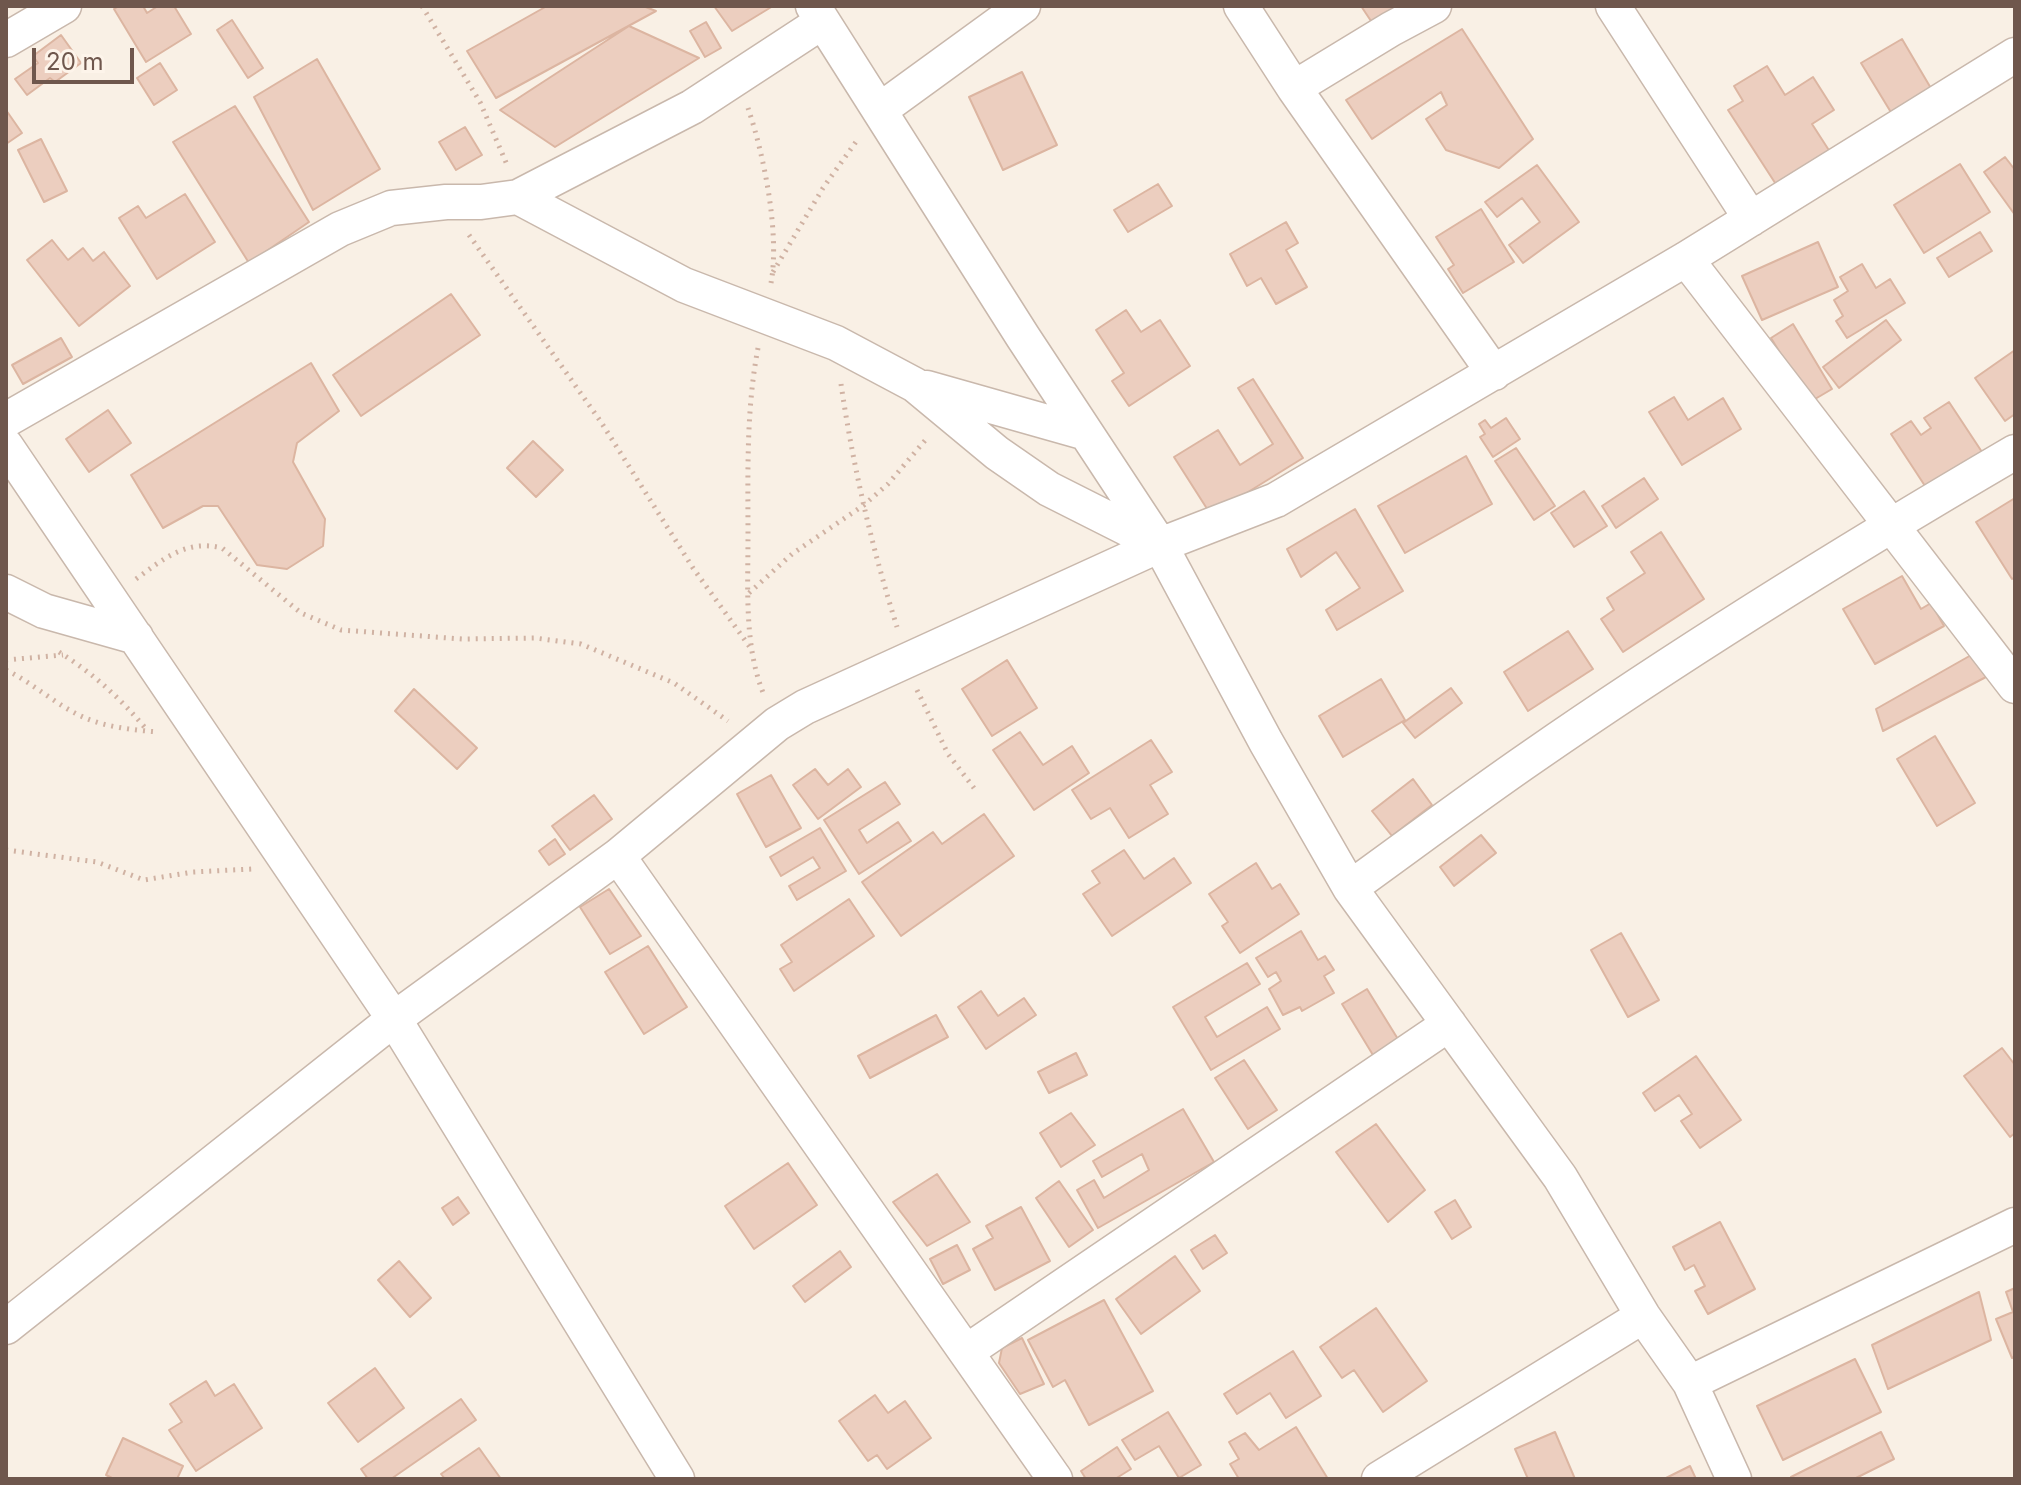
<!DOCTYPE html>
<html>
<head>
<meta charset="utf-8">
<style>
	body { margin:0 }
	#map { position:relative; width:2021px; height:1485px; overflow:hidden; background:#f9f0e5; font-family:Inter,sans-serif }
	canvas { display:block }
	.frame { position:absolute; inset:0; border:8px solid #6f574d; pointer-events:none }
	.scale { position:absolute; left:32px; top:48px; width:102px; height:36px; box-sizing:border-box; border:4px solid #6f574d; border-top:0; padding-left:10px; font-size:24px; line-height:28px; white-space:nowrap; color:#6f574d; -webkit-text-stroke:6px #fdf4ea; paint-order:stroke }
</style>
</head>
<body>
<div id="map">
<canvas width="2021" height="1485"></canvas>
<div class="frame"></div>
<div class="scale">20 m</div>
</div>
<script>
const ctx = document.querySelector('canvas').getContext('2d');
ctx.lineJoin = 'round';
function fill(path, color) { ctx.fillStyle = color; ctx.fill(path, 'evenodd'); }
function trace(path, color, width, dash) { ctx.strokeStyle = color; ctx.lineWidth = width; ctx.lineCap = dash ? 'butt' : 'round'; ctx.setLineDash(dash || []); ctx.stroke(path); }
const building = new Path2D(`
	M119 6H143L147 13 158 6H174L191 34 146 62 114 9Z
	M547 6H643L656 11 496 98 467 51Z
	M714 6H773L732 31Z
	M1361 6H1405L1373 24Z
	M232 20 263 68 248 78 217 30Z
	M706 22 721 48 705 57 690 31Z
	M629 26 699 58 555 147 500 110Z
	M1462 29 1533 139 1499 168 1446 150 1426 119 1447 105 1441 92 1372 139 1346 100Z
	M61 35 81 63 55 82 50 78 27 95 15 79 38 63 33 56Z
	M1902 39 1932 90 1892 114 1861 63Z
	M317 59 380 169 313 210 254 97Z
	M160 63 177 90 154 105 137 78Z
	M1767 66 1785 95 1813 77 1834 110 1812 124 1832 155 1779 189 1728 110 1743 101 1734 86Z
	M1022 72 1057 145 1003 170 969 97Z
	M235 106 309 222 249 263 173 142Z
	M6 110 22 133 6 144Z
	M465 127 482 155 456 170 439 142Z
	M41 139 67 191 44 202 18 150Z
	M2005 157 2015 170V215L1984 172Z
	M1960 164 1990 212 1924 253 1894 205Z
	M1537 165 1579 222 1523 263 1509 245 1540 222 1522 198 1497 217 1485 202Z
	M1158 184 1172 206 1128 232 1114 210Z
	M185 194 215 242 157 279 119 218 138 206 146 218Z
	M1481 209 1514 262 1463 293 1448 269 1454 265 1436 237Z
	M1286 222 1298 243 1286 250 1307 287 1276 304 1261 278 1247 286 1230 254Z
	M1980 232 1992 251 1949 277 1937 258Z
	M52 240 68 260 83 248 93 261 104 252 130 286 79 326 27 260Z
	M1818 242 1838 287 1762 320 1742 276Z
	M1862 264 1876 288 1890 279 1905 303 1847 338 1836 321 1843 316 1834 300 1848 291 1840 277Z
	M451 294 480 335 361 416 333 375Z
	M1126 310 1141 332 1160 320 1190 366 1129 406 1112 381 1124 373 1096 330Z
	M1886 320 1901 340 1839 388 1823 367Z
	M1793 324 1832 389 1810 402 1771 338Z
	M61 338 72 357 23 384 12 365Z
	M2015 350V414L2005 421 1975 378Z
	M311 363 339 411 297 443 293 462 325 519 323 546 287 569 257 565 218 506H203L163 528 131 475Z
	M1253 379 1303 458 1211 515 1174 457 1218 430 1240 465 1273 444 1238 388Z
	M1674 397 1688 420 1723 398 1741 429 1682 465 1649 412Z
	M1949 402 1982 452 1927 489 1891 434 1911 421 1921 435 1931 428 1924 418Z
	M108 410 131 443 89 472 66 439Z
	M1506 418 1520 439 1493 457 1480 437 1485 434 1479 424 1485 420 1491 428Z
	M533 441 563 470 536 497 507 468Z
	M1516 448 1555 506 1534 520 1495 461Z
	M1466 456 1492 504 1405 553 1378 506Z
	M1644 478 1658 499 1616 528 1602 506Z
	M1584 491 1607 526 1574 547 1551 513Z
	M2015 498V577L2012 579 1976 522Z
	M1355 509 1403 591 1337 630 1326 610 1360 588 1336 552 1301 577 1287 549Z
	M1661 532 1704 599 1623 652 1601 619 1614 610 1607 598 1645 573 1631 552Z
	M1902 576 1921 609 1931 603 1944 626 1875 664 1843 609Z
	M1568 631 1593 669 1528 711 1504 672Z
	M1973 654 1986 677 1883 731 1876 709Z
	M1007 660 1037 708 992 736 962 689Z
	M1381 679 1405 720 1343 757 1319 716Z
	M1451 688 1462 703 1415 738 1403 723Z
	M414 689 477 748 457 769 395 711Z
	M1020 732 1043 765 1072 746 1089 773 1034 810 993 750Z
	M1935 736 1975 803 1937 826 1897 759Z
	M1151 740 1172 772 1150 785 1168 814 1129 838 1110 808 1091 819 1072 790Z
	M815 769 828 785 848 769 861 787 818 819 793 785Z
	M771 775 801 828 766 847 737 794Z
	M1413 779 1432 805 1392 836 1372 811Z
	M885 782 900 804 859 830 867 843 898 822 911 841 859 874 824 820Z
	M594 795 612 819 570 850 552 826Z
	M984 814 1014 856 901 936 862 882 933 832 942 844Z
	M820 828 846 871 797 900 789 886 820 868 813 857 781 876 770 857Z
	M1481 835 1496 853 1454 886 1440 867Z
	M555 839 565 854 549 865 539 851Z
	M1124 850 1144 879 1174 858 1191 883 1112 936 1083 894 1100 883 1092 871Z
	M1256 863 1272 889 1280 884 1299 914 1240 953 1222 926 1228 922 1209 894Z
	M609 889 641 936 610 954 580 907Z
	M849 899 874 936 794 991 780 969 792 962 781 945Z
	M1301 931 1318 960 1325 956 1334 970 1324 976 1334 993 1302 1011 1300 1007 1283 1015 1269 989 1281 981 1276 972 1268 977 1256 958Z
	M1621 933 1659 1000 1628 1017 1591 950Z
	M648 946 687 1007 644 1034 605 972Z
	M1247 963 1260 984 1205 1017 1217 1037 1267 1007 1280 1029 1211 1070 1173 1007Z
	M1367 989 1401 1044 1376 1060 1342 1004Z
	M981 991 998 1016 1024 998 1036 1015 986 1049 958 1007Z
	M936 1015 948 1037 870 1078 858 1056Z
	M2002 1048 2015 1065V1133L2010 1137 1964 1076Z
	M1076 1053 1087 1075 1049 1093 1038 1072Z
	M1696 1056 1741 1120 1700 1148 1681 1121 1692 1114 1679 1095 1655 1111 1643 1093Z
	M1244 1060 1277 1110 1248 1129 1215 1078Z
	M1183 1109 1214 1162 1098 1228 1077 1190 1094 1180 1104 1198 1149 1170 1142 1154 1102 1177 1093 1161Z
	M1071 1113 1095 1145 1061 1167 1040 1133Z
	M1376 1124 1425 1190 1388 1222 1336 1152Z
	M788 1163 817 1205 754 1249 725 1206Z
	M937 1174 970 1222 927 1246 893 1202Z
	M1059 1181 1093 1230 1069 1247 1036 1198Z
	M458 1197 469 1213 453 1225 442 1208Z
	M1455 1200 1471 1227 1452 1239 1435 1212Z
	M1021 1207 1050 1261 995 1290 973 1249 993 1238 986 1226Z
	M1720 1222 1755 1289 1708 1314 1695 1291 1705 1286 1694 1265 1685 1270 1673 1247Z
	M1215 1235 1227 1253 1203 1269 1191 1250Z
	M957 1245 970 1270 943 1284 930 1259Z
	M840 1251 851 1267 805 1302 793 1286Z
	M1175 1256 1200 1291 1141 1334 1116 1299Z
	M399 1261 431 1298 410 1317 378 1280Z
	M2015 1288V1357L2012 1358 1996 1319 2013 1312 2006 1292Z
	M1979 1292 1991 1340 1888 1389 1872 1345Z
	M1104 1300 1153 1391 1089 1425 1065 1380 1053 1387 1028 1340Z
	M1376 1308 1427 1381 1383 1412 1354 1370 1342 1378 1320 1347Z
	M1022 1338 1044 1384 1020 1394 999 1363 1002 1348Z
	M1293 1351 1321 1396 1286 1418 1270 1393 1237 1414 1224 1394Z
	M1855 1359 1881 1412 1783 1460 1757 1406Z
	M375 1368 404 1408 358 1442 328 1403Z
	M206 1381 215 1396 234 1384 262 1428 196 1471 169 1430 182 1422 170 1404Z
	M875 1395 888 1413 905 1401 931 1438 887 1469 877 1455 868 1461 839 1421Z
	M461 1399 476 1420 391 1479H368L361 1469Z
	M1168 1412 1201 1465 1179 1478 1159 1446 1135 1460 1122 1440Z
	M1296 1427 1328 1479H1239L1230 1464 1239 1459 1229 1442 1245 1433 1259 1450Z
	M1555 1432 1575 1479H1528L1515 1449Z
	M1881 1432 1894 1459 1854 1479H1792L1791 1477Z
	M123 1438 183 1466 177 1479H114L106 1475Z
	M1117 1447 1131 1469 1115 1479H1086L1081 1471Z
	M479 1448 501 1479H445L441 1474Z
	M1690 1466 1696 1479H1664Z`);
fill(building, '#eccebf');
trace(building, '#dcb5a1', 2);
const minor = new Path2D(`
	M813 6 1023 337 1160 545 1266 742 1350 888 1560 1177 1643 1316 1690 1383 1734 1479
	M1241 6 1294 88 1494 373
	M1613 6 1751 219
	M6 40 64 6
	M1294 88 1391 29 1434 6
	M880 110 1023 6
	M518 197 684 285 836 343 915 385 997 453 1049 489 1160 545
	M1686 259 2015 686
	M927 388 1086 433
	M6 420 340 229 391 208 446 202H481L518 197 692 107 822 22
	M6 446 394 1019 677 1479
	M6 592 44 611 136 637
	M618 856 1055 1479
	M1350 888C1411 844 1471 799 1532 757 1689 648 1851 548 2015 452
	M6 1327 394 1019 618 856 777 724 805 707 1160 545 1276 500 1686 259 2015 55
	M966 1352 1449 1024
	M1690 1383 2015 1225
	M1379 1479 1643 1316`);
trace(minor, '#c9b8ac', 37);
trace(new Path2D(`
	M422 6 480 102 508 167
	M748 108C764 155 780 234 771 283
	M469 235 601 422 693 568 752 650
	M773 272 823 188 858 139
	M758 348C746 411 748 473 748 537 748 589 744 647 764 695
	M841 384C853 466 872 548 897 627
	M136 579C163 559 187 539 222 548L301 613 341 630 462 639 535 638 581 644 674 683 728 721
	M749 593 792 554 864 505 888 484 928 437
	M59 652C94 674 120 698 147 730
	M6 660 63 655
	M6 670C33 683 56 705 83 717 105 727 133 730 158 732
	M917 690 948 754 974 788
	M6 850 97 862 144 880 193 872 252 869`), '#d0b2a3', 5, [2, 6]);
trace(minor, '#fff', 34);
</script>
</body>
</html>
